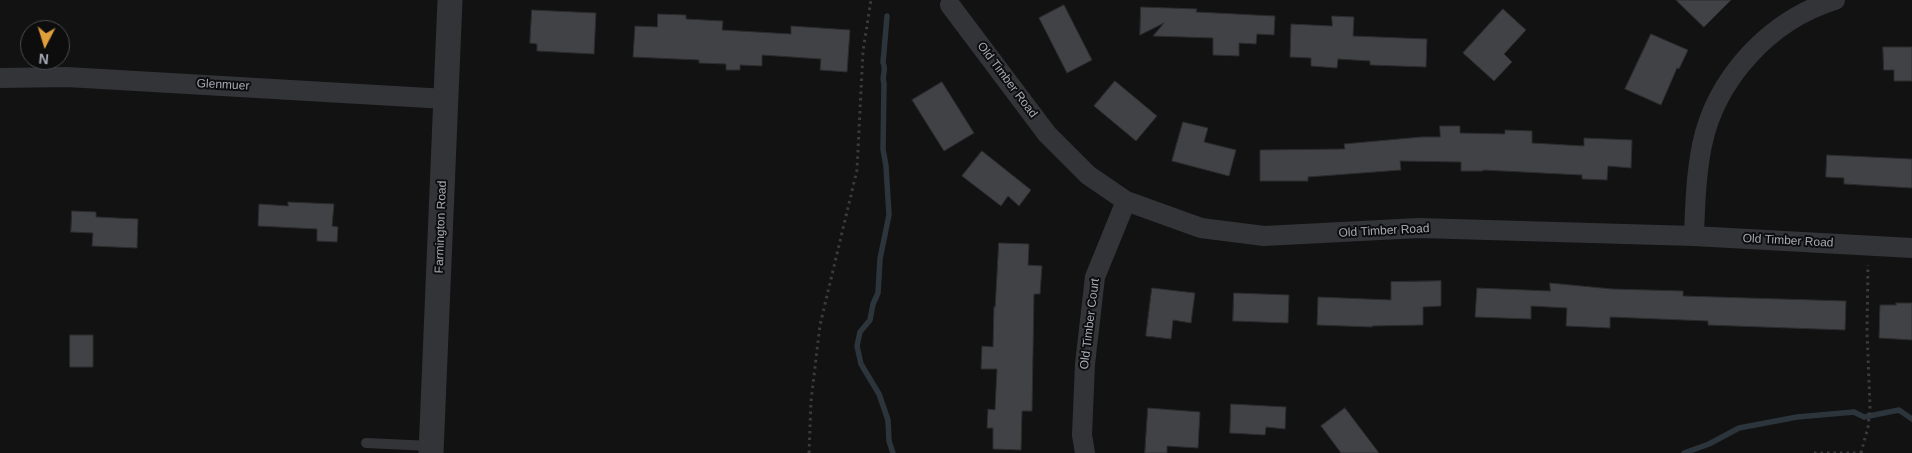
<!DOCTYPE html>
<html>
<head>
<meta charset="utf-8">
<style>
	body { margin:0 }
	#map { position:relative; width:1912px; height:453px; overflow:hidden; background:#121213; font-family:Arial,sans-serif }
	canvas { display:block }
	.north { position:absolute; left:20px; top:20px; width:50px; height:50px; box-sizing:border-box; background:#0d0d0e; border:1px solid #4a4c50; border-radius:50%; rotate:185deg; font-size:14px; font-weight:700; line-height:20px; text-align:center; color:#a5aab3 }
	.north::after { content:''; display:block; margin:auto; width:18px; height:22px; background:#e19f3c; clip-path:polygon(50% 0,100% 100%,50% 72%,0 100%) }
</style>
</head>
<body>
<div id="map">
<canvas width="1912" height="453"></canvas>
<div class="north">N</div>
</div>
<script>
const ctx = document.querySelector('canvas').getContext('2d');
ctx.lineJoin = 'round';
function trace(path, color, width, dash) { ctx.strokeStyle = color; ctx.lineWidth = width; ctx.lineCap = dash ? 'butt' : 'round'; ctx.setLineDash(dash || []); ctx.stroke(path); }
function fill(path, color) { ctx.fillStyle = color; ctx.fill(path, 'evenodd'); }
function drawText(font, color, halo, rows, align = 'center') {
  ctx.font = font + ' Arial,sans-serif'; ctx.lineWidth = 4; ctx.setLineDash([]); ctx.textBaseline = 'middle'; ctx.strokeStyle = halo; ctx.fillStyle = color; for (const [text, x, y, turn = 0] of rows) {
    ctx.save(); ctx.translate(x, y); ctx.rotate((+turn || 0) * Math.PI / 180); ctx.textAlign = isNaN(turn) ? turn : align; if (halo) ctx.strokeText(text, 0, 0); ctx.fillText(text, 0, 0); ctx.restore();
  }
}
trace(new Path2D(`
	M887 16 883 63C887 70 881 76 884 83L883 149 886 166 889 215 880 259 878 293 873 304 870 320 860 332 857 346 861 364 879 394 888 420 889 441 893 453
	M1684 453 1709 444 1739 428 1797 417 1854 412 1864 417 1899 410 1912 419`), '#2c353b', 5.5);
const building = new Path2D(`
	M1676 0H1731L1704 27Z
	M1064 5 1092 60 1067 73 1039 18Z
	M1141 7 1197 9 1196 12 1275 16 1274 35 1257 34 1256 44 1239 43V56L1213 55V38L1153 36 1164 23 1140 35Z
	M1503 9 1526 30 1504 54 1512 62 1494 81 1463 53Z
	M532 10 596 13 594 54 537 51V44L530 43Z
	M658 14 686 15V19L723 21 722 30 791 34V26L850 30 847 72 820 70 821 59 762 55V66L740 65V70H726V64L699 63V60L633 57 635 26 657 27Z
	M1332 16 1354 17 1353 36 1427 39 1426 67 1370 65V61L1338 59 1337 68 1311 66V58L1290 57 1291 24 1332 26Z
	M1651 34 1688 50 1679 69 1677 68 1661 105 1625 89Z
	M1883 47H1912V81H1894V70H1884Z
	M1115 81 1157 116 1136 141 1094 106Z
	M942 82 974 133 944 151 912 100Z
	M1183 122 1208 128 1204 142 1236 150 1229 176 1172 161Z
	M1440 126H1460V133L1505 134V130L1532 131V143L1584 146V138L1632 140 1631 168 1608 166 1607 180 1582 179V175L1483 170V171H1461V162L1400 161 1401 170 1308 177V181H1260V150L1345 149 1344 144 1421 137H1440Z
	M982 151 1031 190 1019 206 1008 196 1001 206 962 176Z
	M1827 155 1912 159V188L1844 184V178L1826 177Z
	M288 202 334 204 332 226 338 227 337 242 317 241V229L258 226 259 204 288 206Z
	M72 211 96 212V217L138 219 137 248 92 246 93 233 71 232Z
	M999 243 1029 244 1028 265 1042 266 1040 294H1034L1032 411H1022L1021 450 993 449V428H987L988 409 995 410 997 369H981L982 346 993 347 994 306 995 307Z
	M1441 281V306L1423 307V325L1372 326V327L1317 325 1318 297 1391 300V282Z
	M1550 283 1612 289 1683 291V296L1846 301 1845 330 1708 325V321L1610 317V328L1566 326 1567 308 1531 306V319L1475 317 1477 288 1550 291Z
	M1152 288 1195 293 1191 323 1173 320 1171 339 1146 336Z
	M1234 293 1289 295 1288 323 1233 321Z
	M1896 303H1912V340L1879 338 1880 305H1896Z
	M70 335H93V367H70Z
	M1231 404 1286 407 1285 429 1266 427 1265 435 1230 433Z
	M1148 408 1200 412 1198 448 1167 446V453H1145Z
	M1345 408 1379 453H1341L1321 426Z`);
fill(building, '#414246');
trace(building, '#2c2c2f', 1);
trace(new Path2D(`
	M809 453 811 401 820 325 857 170 863 51 871 0
	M1814 453H1861
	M1861 453 1868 427 1870 407 1867 331 1868 265`), '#393b3f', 3, [2.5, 4]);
trace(new Path2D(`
	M366 443 431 446`), '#333438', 10);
trace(new Path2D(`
	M950 5 1047 134 1088 175 1126 201 1201 228 1264 236 1419 228 1694 236 1912 248
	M0 78 67 77 446 99
	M1694 236C1695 206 1696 175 1702 145 1716 78 1770 20 1835 0
	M1085 453 1082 435 1085 364 1095 277 1126 201`), '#333438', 20);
trace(new Path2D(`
	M431 453 450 0`), '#333438', 25);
drawText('12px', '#a5aab3', '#0d0d0e', [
	["Old Timber Road",1007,80,53],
	["Glenmuer",223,85,3],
	["Farmington Road",441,227,-88],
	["Old Timber Road",1384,231,-3],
	["Old Timber Road",1788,241,3],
	["Old Timber Court",1090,324,-83]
]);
</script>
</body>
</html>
